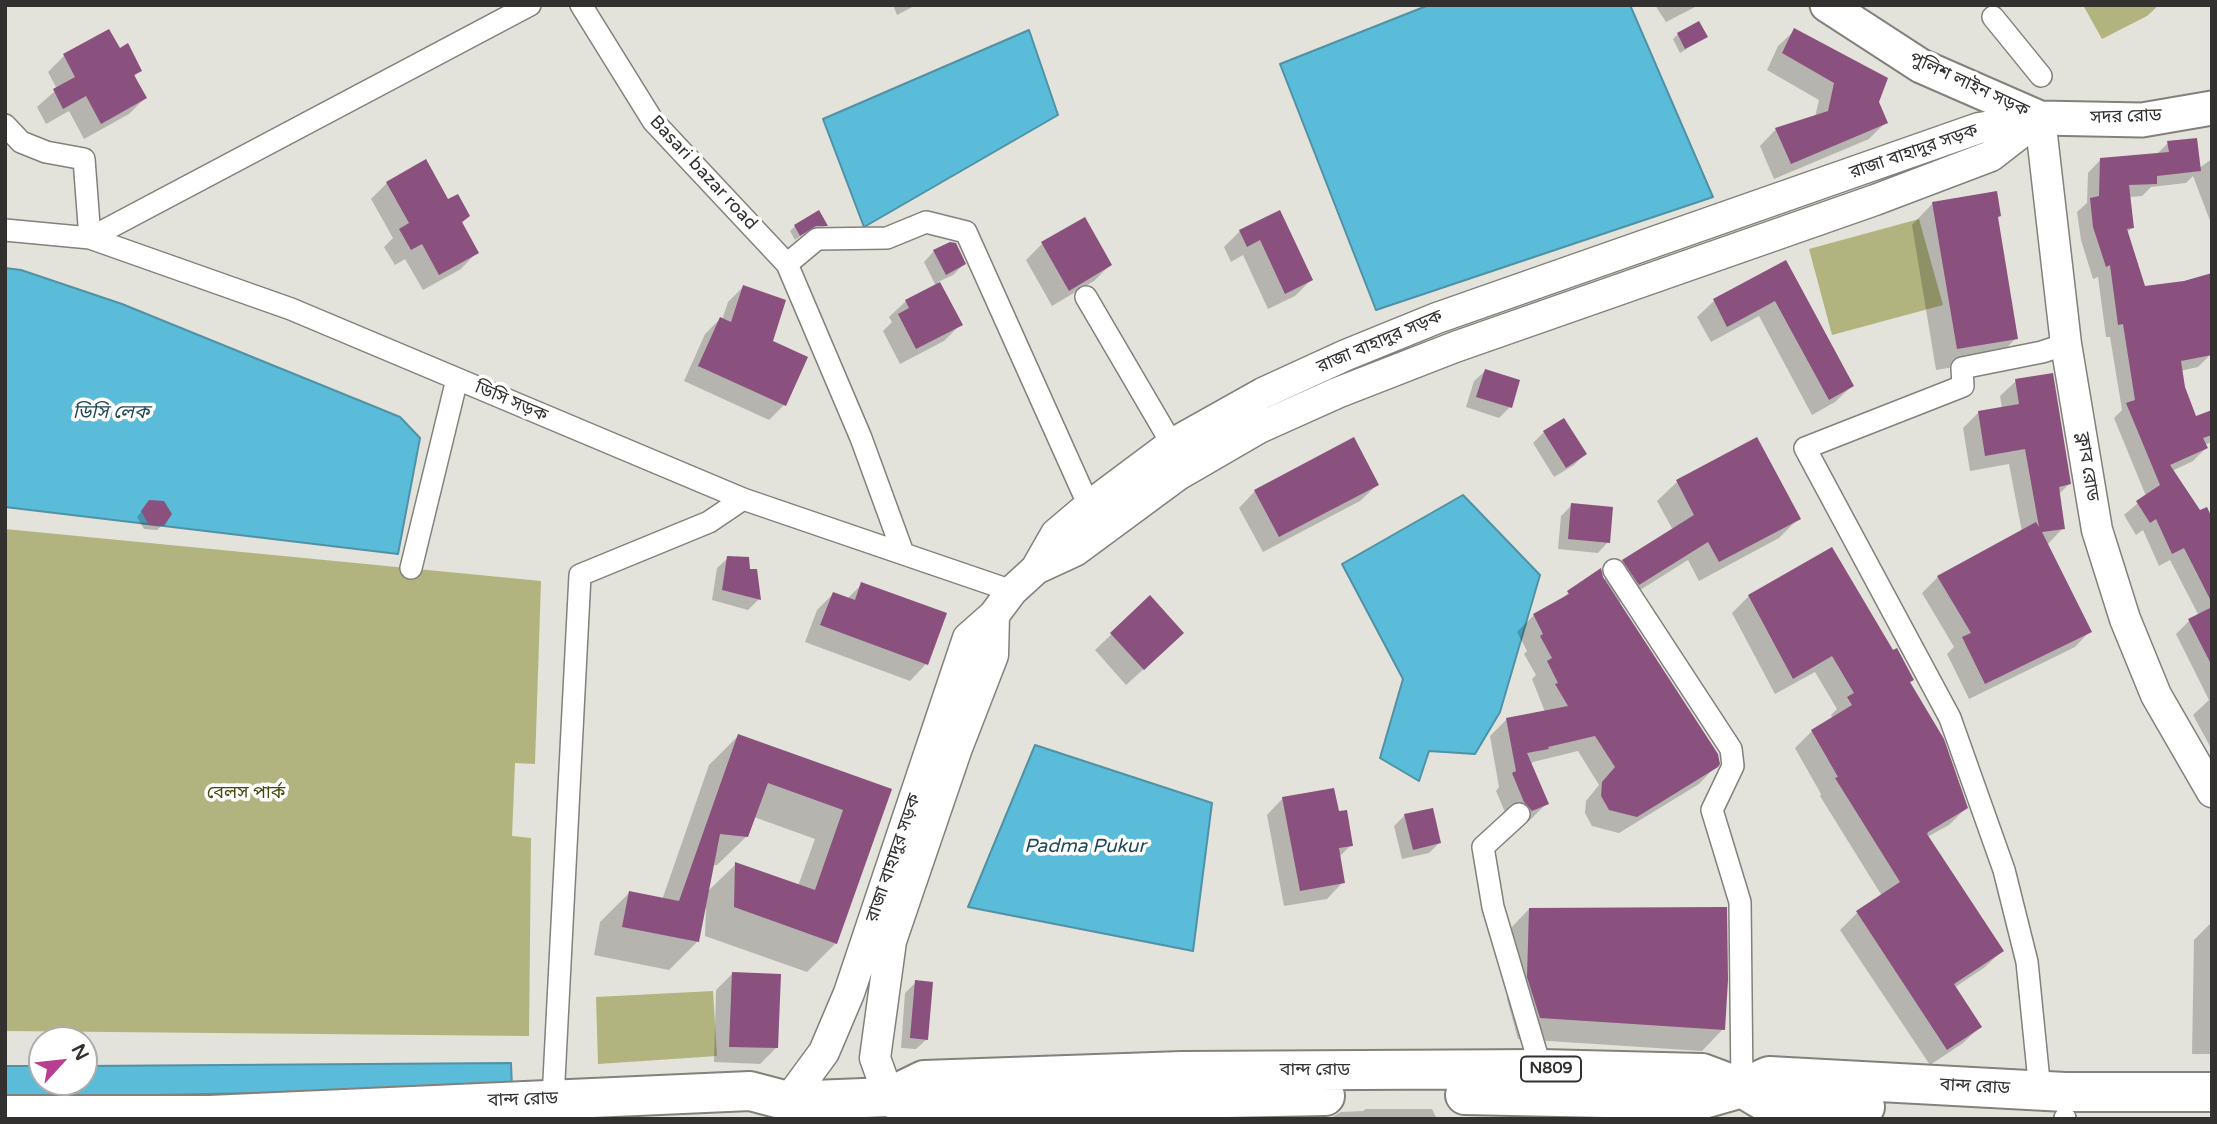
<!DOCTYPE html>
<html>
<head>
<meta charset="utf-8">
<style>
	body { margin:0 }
	#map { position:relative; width:2217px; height:1124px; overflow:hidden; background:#e3e2db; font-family:"Varela Round",sans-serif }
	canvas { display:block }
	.frame { position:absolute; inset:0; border:7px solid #32312f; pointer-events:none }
	.north { position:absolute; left:28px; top:1026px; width:70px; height:70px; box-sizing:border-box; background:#fff; border:2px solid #adadac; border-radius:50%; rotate:63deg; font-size:19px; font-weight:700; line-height:28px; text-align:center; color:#32312f }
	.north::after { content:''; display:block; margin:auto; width:24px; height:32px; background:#b83e90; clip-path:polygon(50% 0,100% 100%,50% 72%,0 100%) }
</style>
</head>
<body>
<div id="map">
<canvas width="2217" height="1124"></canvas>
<div class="frame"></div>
<div class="north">N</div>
</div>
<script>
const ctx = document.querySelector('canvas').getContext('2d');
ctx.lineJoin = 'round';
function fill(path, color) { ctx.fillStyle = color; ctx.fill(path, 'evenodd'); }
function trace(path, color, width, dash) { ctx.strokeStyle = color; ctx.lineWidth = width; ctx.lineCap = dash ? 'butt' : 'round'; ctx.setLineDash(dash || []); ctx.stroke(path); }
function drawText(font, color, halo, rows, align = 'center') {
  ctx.font = font + ' "Varela Round","Noto Sans Bengali",sans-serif'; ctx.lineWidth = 7; ctx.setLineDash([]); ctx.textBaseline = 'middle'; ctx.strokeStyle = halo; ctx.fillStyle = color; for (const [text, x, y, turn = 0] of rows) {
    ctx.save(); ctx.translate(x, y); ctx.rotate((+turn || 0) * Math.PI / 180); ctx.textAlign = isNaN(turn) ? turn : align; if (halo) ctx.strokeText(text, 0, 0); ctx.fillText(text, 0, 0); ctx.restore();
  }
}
fill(new Path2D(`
	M2083 5H2159L2147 16 2102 39Z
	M1919 219 1943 305 1832 335 1809 249Z
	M5 529 541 581 535 764 515 763 512 836 531 838 529 1036 5 1031Z
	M713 991 717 1056 598 1064 596 997Z`), '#b2b47f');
const water = new Path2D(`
	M1429 5H1630L1713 197 1376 310 1280 64Z
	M1029 30 1058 115 864 227 823 119Z
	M5 268 21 270 122 304 400 417 420 438 398 554 5 507Z
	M1463 495 1540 575 1500 712 1475 754 1429 751 1419 781 1380 758 1403 679 1342 564Z
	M1035 745 1212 803 1193 951 968 907Z
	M511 1063 512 1088 5 1098V1066H42V1082H84V1066Z`);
fill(water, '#5bbcd9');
trace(water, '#4f92a6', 2);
fill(new Path2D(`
	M893 5H916L897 15Z
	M1655 5H1699L1666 22Z
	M1795 30 1877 103 1886 122 1869 139 1774 179 1760 146 1776 129 1815 117 1819 100 1767 70 1778 46Z
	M1678 34 1705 37 1680 53 1673 39Z
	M119 50 140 70 134 77 145 98 129 114 84 139 69 111 46 124 37 107 57 89 48 72 64 56Z
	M2168 143 2199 168 2212 159V226L2193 176 2186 183 2151 187 2142 196 2129 197 2133 227 2126 233 2144 288 2211 354 2198 367 2180 371 2183 387 2195 418 2212 412V442L2204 445 2206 448 2193 461 2172 471 2199 512 2212 522V750L2193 715 2209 700 2176 634 2189 621 2199 616 2170 560 2159 566 2143 530 2136 535 2124 515 2146 496 2114 418 2122 410 2110 337H2106L2098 277 2093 279 2081 240 2077 212 2087 203 2088 173 2101 159 2156 155Z
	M387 183 448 201 468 216 461 224 477 252 461 269 423 290 405 259 395 265 384 247 393 238 371 199Z
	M1933 203 1996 218 2016 338 1995 360 1936 370 1912 225Z
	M1279 213 1311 280 1295 296 1268 309 1243 255 1231 262 1224 247 1240 231Z
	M1084 219 1110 265 1094 281 1052 306 1026 260 1042 244Z
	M826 225 821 230H809L795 240 790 231 795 226Z
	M934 251 964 264 953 275 938 282 960 325 944 341 900 364 883 331 892 322 889 317 906 301 936 286 924 262Z
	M1785 262 1852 386 1835 402 1812 415 1759 316 1711 342 1697 317 1714 301Z
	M743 287 771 342 784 405 769 420 684 381 705 334 720 319 722 320 728 302Z
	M1485 371 1510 407 1499 418 1466 407 1474 381Z
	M2016 381 2069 484 2059 494 2063 528 2047 545 2090 631 2075 647 1969 699 1947 654 1954 647 1922 593 1938 577 2022 532 2009 464 1970 471 1963 428 1979 412 2002 409 2000 396Z
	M1544 432 1585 454 1574 465 1554 477 1533 443Z
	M1756 439 1799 518 1779 538 1699 581 1688 560 1618 604 1716 766 1699 784 1619 833 1592 826 1585 813 1586 801 1599 785 1578 751 1533 762 1530 765 1547 803 1530 820 1514 827 1508 819 1496 791 1499 787 1490 736 1507 719 1545 712 1532 679 1536 675 1524 654 1527 651 1517 632 1534 615 1560 601 1568 593 1603 581 1623 561 1673 530 1657 501 1677 482Z
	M1377 485 1360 501 1263 552 1239 508 1255 491Z
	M1572 505 1608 542 1598 553 1558 549 1561 516Z
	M145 507 162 525 157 530 144 529 137 517Z
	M728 558 749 571H756L759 599 748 610 712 600 717 568Z
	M862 584 926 664 910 681 805 642 817 610 833 594 847 599Z
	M1749 596 1909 683 1966 808 1949 825 1927 837 2002 951 1985 967 1954 988 1980 1027 1963 1043 1930 1065 1840 930 1857 913 1882 896 1820 796 1821 794 1795 748 1812 731 1833 719 1831 715 1837 709 1815 672 1775 694 1732 613Z
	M1150 598 1166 649 1126 685 1095 650Z
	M738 736 890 790 836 943 807 972 705 936 706 908 704 907 698 941 669 970 594 955 600 922 629 893 662 900 709 765ZM754 817 815 839 798 886 736 864 707 892 712 865H717L747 836Z
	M1283 798 1337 813 1351 845 1339 857 1343 882 1327 899 1284 906 1267 815Z
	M1405 815 1439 843 1429 853 1402 859 1394 826Z
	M1529 909 1723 1029 1702 1051 1518 1039 1507 999 1508 931Z
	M2210 924 2212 1054H2192L2194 940Z
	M732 974 776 1048 760 1064 714 1062 716 990Z
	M916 982 927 1039 916 1049 901 1048 905 993Z
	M1366 1109H1432L1437 1119H1329L1341 1112 1363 1111Z`), '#0003');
fill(new Path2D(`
	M1699 21 1708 37 1685 49 1677 33Z
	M1794 28 1888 78 1879 102 1888 123 1791 164 1775 128 1828 111 1834 83 1782 53Z
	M109 29 120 48 128 43 142 71 134 75 147 98 101 124 86 96 63 109 53 89 75 77 63 54Z
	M2197 138 2201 171 2157 176V184L2129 185 2134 228 2127 229 2145 286 2184 281 2212 273V355L2181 361 2185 387 2196 416 2212 410V435L2203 438 2208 448 2170 465 2200 510 2207 507 2212 518V603L2184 548 2172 554 2156 519 2150 523 2136 501 2160 485 2126 403 2135 400 2123 324 2118 325 2110 265 2106 267 2093 227 2090 198 2099 196 2100 158 2169 152 2167 141Z
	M426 159 448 199 458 194 470 216 462 222 479 253 439 275 422 244 411 250 399 229 409 223 386 182Z
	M1997 191 2001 216 1998 217 2018 339 1957 349 1932 202Z
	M819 210 828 226H816L800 236 794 225Z
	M1280 210 1313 280 1285 294 1260 240 1247 247 1239 230Z
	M1085 217 1112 265 1069 291 1041 242Z
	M950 242 956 243 966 264 946 275 933 250Z
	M1786 260 1854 386 1829 400 1775 301 1727 327 1713 299Z
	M940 282 963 325 916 349 898 314 909 308 905 300Z
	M743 285 786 300 773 341 808 357 786 406 698 366 720 317 731 322Z
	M1485 369 1520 380 1512 408 1476 397Z
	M2053 373 2071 484 2059 487 2065 529 2042 532 2092 632 1985 684 1962 637 1971 633 1937 576 2036 522 2039 527 2025 449 1985 456 1978 411 2019 404 2015 379Z
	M1564 418 1587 454 1566 468 1543 431Z
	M1354 437 1379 485 1279 537 1254 490Z
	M1757 437 1801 519 1719 562 1708 542 1639 585 1622 560 1694 515 1676 480Z
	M149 500 164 501 172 514 164 526 149 525 141 511Z
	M1571 503 1613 507 1610 543 1568 539Z
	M1832 547 1893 650 1897 648 1914 680 1910 682 1944 739 1968 808 1928 832 1927 834 2004 951 1954 984 1982 1027 1947 1050 1856 911 1900 882 1835 778 1838 777 1811 730 1852 705 1847 697 1854 693 1832 656 1793 679 1748 595Z
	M727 556 749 557 750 569H757L761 600 722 590Z
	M1601 568 1603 577 1718 754 1720 764 1718 767 1637 817 1609 810 1601 796 1602 782 1615 767 1595 736 1548 747 1549 749 1527 753 1549 804 1532 811 1524 802 1512 773 1516 771 1506 718 1568 706 1555 684 1558 683 1547 661 1552 658 1540 636 1543 634 1533 614 1569 594 1567 591Z
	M861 582 947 613 928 665 820 625 833 592 855 600Z
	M1150 595 1184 633 1144 670 1110 633Z
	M2212 607V666L2188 619Z
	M738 734 892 789 837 944 734 907 735 862 815 890 843 810 768 783 748 837 720 834 699 942 622 927 629 891 679 901Z
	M1334 788 1339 811 1347 810 1353 846 1339 848 1345 883 1300 891 1282 797Z
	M1433 808 1441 843 1413 850 1404 814Z
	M1727 907 1728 980 1725 1030 1540 1018 1527 977 1529 908Z
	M732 972 781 974 778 1048 729 1047Z
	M915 980 933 982 928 1040 910 1038Z`), '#8a507e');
const street = new Path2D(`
	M581 5 653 121 787 264
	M1993 17 2041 76
	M5 125 21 142 46 152 84 159 90 238 530 5
	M5 230 90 238 291 309 743 499 1012 591
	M1086 297 1172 444
	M903 553 861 438 787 264 817 239 887 238 926 222 966 232 1089 506
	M411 568 457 379
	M1614 570 1731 749 1733 766 1712 810 1740 902 1742 1088
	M1519 814 1483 847 1493 907 1541 1069
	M2040 1091 2027 962 2004 870 1950 718 1805 448 1963 386 1962 368 2042 352 2066 344
	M553 1099 580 575 709 522 743 499
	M2065 1119V1118`);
const secondary = new Path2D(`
	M2040 118 2066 344 2097 530 2125 619 2156 695 2212 792
	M1036 569 1056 534 1089 506 1172 444 1263 393 1346 355 1437 318 1979 128 2036 119
	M889 1097 875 1058 891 941 957 748 993 655 994 615
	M788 1101 824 1052 849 993 968 638 994 615 1012 591 1036 569 1075 551 1178 475 1259 428 1337 393 1455 347 1875 200 1991 156 2040 118`);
const primary = new Path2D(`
	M1827 5 1921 66 2040 118 2142 120 2212 108`);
const highway = new Path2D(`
	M1465 1095 1700 1100 1742 1088 1769 1104 1865 1107
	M889 1097 925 1111 1177 1099 1325 1096
	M5 1115H210L750 1091 788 1101 889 1097 924 1080 1182 1071 1541 1069 1702 1073 1742 1088 1769 1076 2065 1092H2212`);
trace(street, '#82817b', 24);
trace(secondary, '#82817b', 33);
trace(primary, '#82817b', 37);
trace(highway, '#82817b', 42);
trace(street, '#fff', 21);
trace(secondary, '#fff', 30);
trace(primary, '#fff', 33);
trace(highway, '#fff', 38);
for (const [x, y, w] of [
	[1551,1069,60]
]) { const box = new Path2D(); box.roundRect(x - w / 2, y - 12.5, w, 25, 5); ctx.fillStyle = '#fff'; ctx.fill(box); trace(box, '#32312f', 2); }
drawText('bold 16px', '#32312f', null, [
	["N809",1551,1069]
]);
drawText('18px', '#32312f', '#fff', [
	["পুলিশ লাইন সড়ক",1969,85,25],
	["সদর রোড",2126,117,-2],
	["রাজা বাহাদুর সড়ক",1914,152,-19],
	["Basari bazar road",703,173,47],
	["রাজা বাহাদুর সড়ক",1380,342,-23],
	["ডিসি সড়ক",511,402,23],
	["ক্লাব রোড",2087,467,81],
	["রাজা বাহাদুর সড়ক",894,858,-71],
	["বান্দ রোড",1315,1070],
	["বান্দ রোড",1975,1087,3],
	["বান্দ রোড",523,1100,-2]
]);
drawText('18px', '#46470a', '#fff', [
	["বেলস পার্ক",246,793]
]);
drawText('italic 19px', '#1d4855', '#fff', [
	["ডিসি লেক",111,413],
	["Padma Pukur",1085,847]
]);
</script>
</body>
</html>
